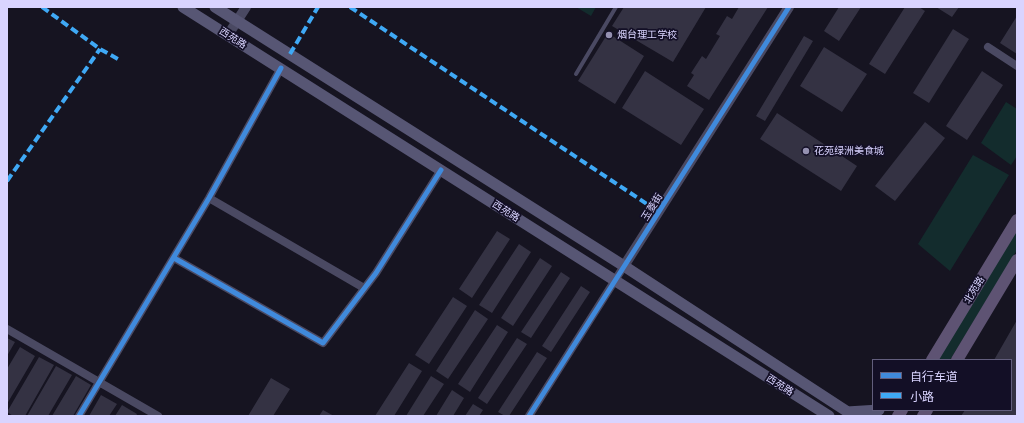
<!DOCTYPE html>
<html>
<head>
<meta charset="utf-8">
<style>
	body { margin:0 }
	#map { position:relative; width:1024px; height:423px; overflow:hidden; background:#161421; font-family:Barlow,"Noto Sans SC",sans-serif }
	canvas { display:block }
	.frame { position:absolute; inset:0; border:8px solid #d9d4ff; pointer-events:none }
	.legend { position:absolute; left:872px; top:359px; width:140px; height:52px; box-sizing:border-box; background:#130f26; border:1px solid #625e7d; margin:0; padding:5px 7px; list-style:none; font-size:12px; color:#d9d4ff }
	.legend li { display:flex; align-items:center; gap:8px; height:20px }
	.legend b { width:20px; border:1px solid #625e7d }
</style>
</head>
<body>
<div id="map">
<canvas width="1024" height="423"></canvas>
<div class="frame"></div>
<ul class="legend">
<li><b style="height:5px;background:#408adc"></b>自行车道</li>
<li><b style="height:5px;background:#3fa9f5"></b>小路</li>
</ul>
</div>
<script>
const ctx = document.querySelector('canvas').getContext('2d');
ctx.lineJoin = 'round';
function fill(path, color) { ctx.fillStyle = color; ctx.fill(path, 'evenodd'); }
function trace(path, color, width, dash) { ctx.strokeStyle = color; ctx.lineWidth = width; ctx.lineCap = dash ? 'butt' : 'round'; ctx.setLineDash(dash || []); ctx.stroke(path); }
function drawText(font, color, halo, rows, align = 'center') {
  ctx.font = font + ' Barlow,"Noto Sans SC",sans-serif'; ctx.lineWidth = 3.5; ctx.setLineDash([]); ctx.textBaseline = 'middle'; ctx.strokeStyle = halo; ctx.fillStyle = color; for (const [text, x, y, turn = 0] of rows) {
    ctx.save(); ctx.translate(x, y); ctx.rotate((+turn || 0) * Math.PI / 180); ctx.textAlign = isNaN(turn) ? turn : align; if (halo) ctx.strokeText(text, 0, 0); ctx.fillText(text, 0, 0); ctx.restore();
  }
}
fill(new Path2D(`
	M576 7H596L591 16Z
	M1006 102 1017 109V156L1011 165 981 143Z
	M973 155 1009 175 950 271 918 244Z
	M1017 229V250L950 360H937Z`), '#132c2d');
fill(new Path2D(`
	M624 7H706L673 62 612 26Z
	M739 7H768L709 100 687 86 694 75 691 73 702 56 706 59 720 36 716 34 727 16 732 19Z
	M839 7H861L839 41 824 31Z
	M905 7H919L925 11 885 74 869 64Z
	M936 7H959L952 17Z
	M1017 16V54L1000 43Z
	M953 29 969 39 929 103 913 93Z
	M608 33 644 56 615 104 578 81Z
	M804 36 813 41 765 121 756 116Z
	M824 47 867 74 842 112 800 86Z
	M645 71 704 109 681 145 622 108Z
	M982 71 1003 85 967 140 946 126Z
	M777 113 857 166 841 191 760 139Z
	M925 122 945 138 895 201 875 186Z
	M497 231 510 239 472 298 459 289Z
	M519 244 531 252 492 313 479 305Z
	M540 258 552 266 513 326 501 318Z
	M561 272 570 278 531 338 521 332Z
	M581 286 590 292 551 352 542 346Z
	M453 297 467 306 429 364 415 355Z
	M475 310 488 319 448 379 436 371Z
	M1017 320V416H961L965 410H1011V360H994Z
	M497 325 508 332 470 392 458 384Z
	M7 338 15 342 7 356Z
	M517 338 527 344 487 404 478 398Z
	M20 347 35 356 7 404V369Z
	M537 352 547 358 509 416H505L498 412Z
	M39 357 54 365 25 416H13L7 412Z
	M409 363 422 371 394 416H375Z
	M56 366 72 375 48 416H27Z
	M76 376 91 385 73 416H52Z
	M431 376 444 384 423 416H406Z
	M271 378 290 389 273 416H248Z
	M452 390 464 398 453 416H436Z
	M101 395 117 404 109 416H89Z
	M473 404 483 410 479 416H465Z
	M122 405 137 414 136 416H115Z
	M323 410 334 416H319Z`), '#343243');
trace(new Path2D(`
	M576 74 616 7`), '#4a4962', 4);
trace(new Path2D(`
	M988 47 1017 66
	M209 198 364 288
	M174 258 323 343 376 273 441 170
	M7 329 158 416
	M79 416 209 198 281 68
	M529 416 624 266`), '#4a4962', 8);
trace(new Path2D(`
	M228 35 246 7
	M624 266 789 7`), '#4a4962', 10);
trace(new Path2D(`
	M183 7 829 416
	M215 7 624 266 854 416
	M847 412 879 410`), '#575674', 11);
trace(new Path2D(`
	M932 360 1017 220
	M957 360 1017 260
	M898 416 902 410
	M923 416 927 410`), '#5e5373', 12);
trace(new Path2D(`
	M42 7 100 49 118 59
	M350 7 659 212
	M290 54 318 7
	M7 181 100 49`), '#3fa9f5', 4, [8, 4]);
trace(new Path2D(`
	M174 258 323 343 376 273 441 170
	M79 416 209 198 281 68
	M529 416 789 7`), '#408adc', 5);
for (const [x, y, r, color] of [
	[609,35,4,"#9591b1"],
	[806,151,4,"#9591b1"]
]) { const dot = new Path2D(); dot.arc(x, y, r, 0, 2 * Math.PI); ctx.fillStyle = color; ctx.fill(dot); trace(dot, '#130f26', 1.5); }
drawText('10px', '#d9d4ff', '#130f26', [
	["烟台理工学校",617,35],
	["花苑绿洲美食城",814,151]
], 'left');
drawText('10px', '#d9d4ff', '#130f26', [
	["西苑路",233,38,32],
	["玉菱街",652,207,-58],
	["西苑路",506,211,32],
	["北苑路",974,290,-59],
	["西苑路",780,385,32]
]);
</script>
</body>
</html>
